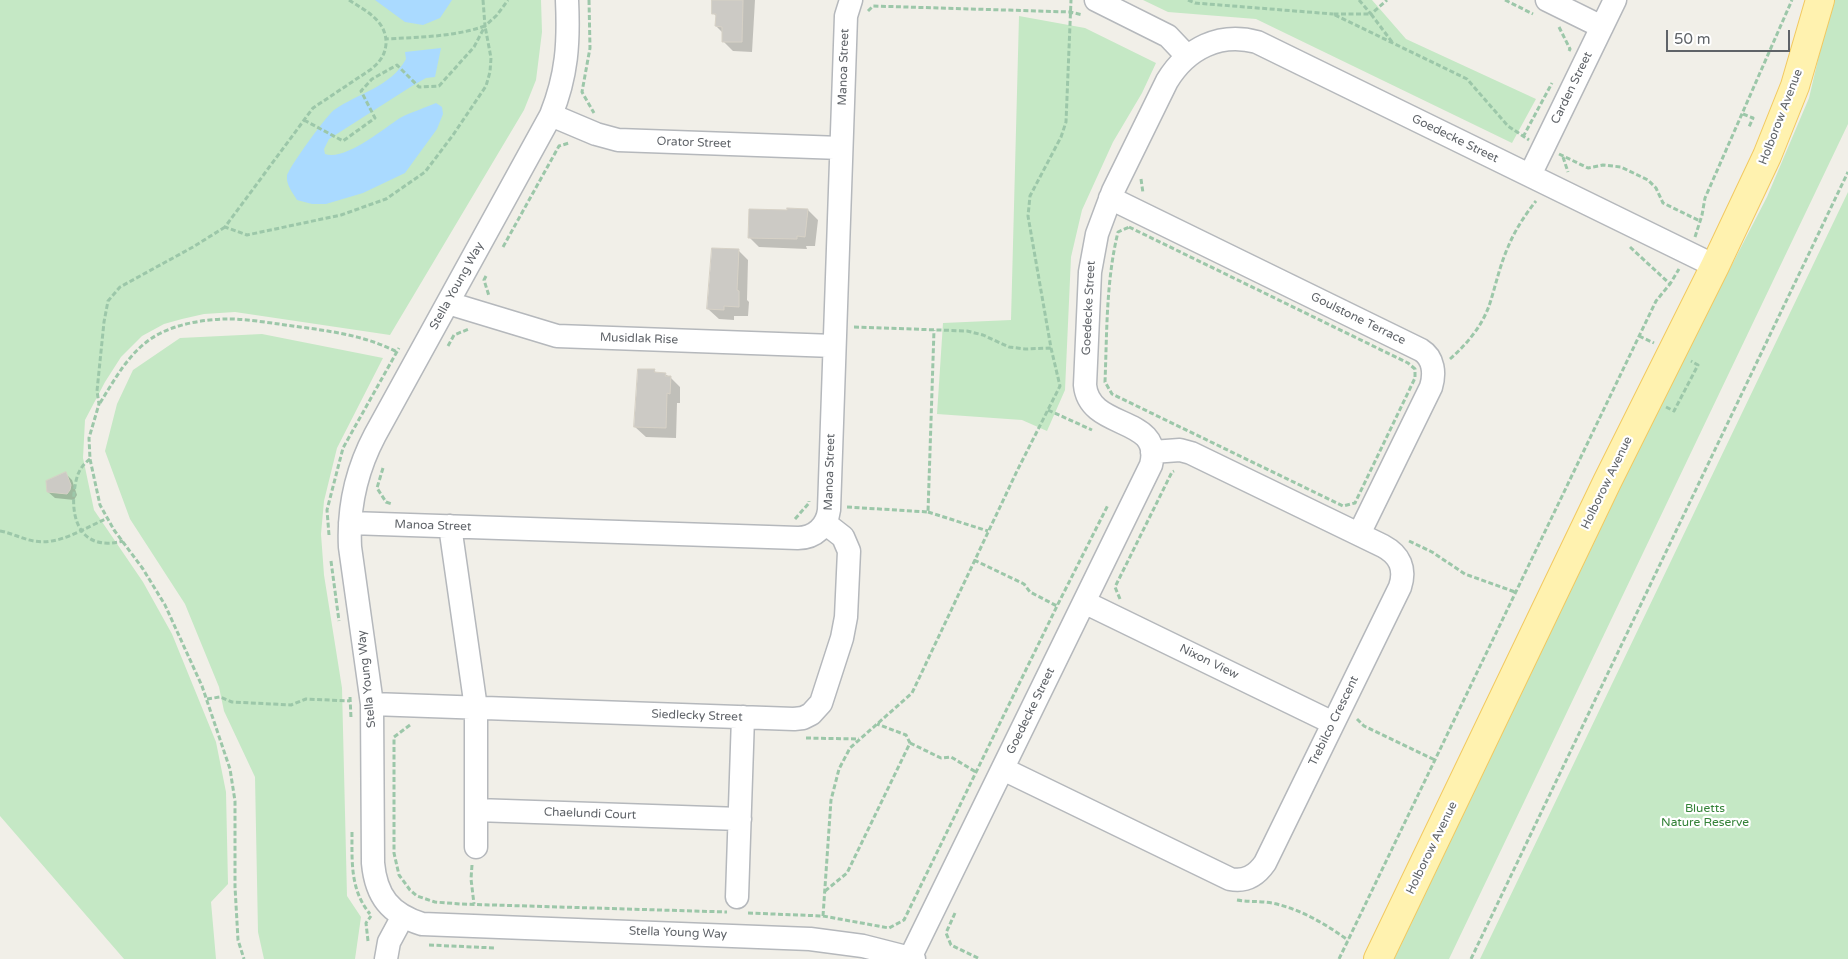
<!DOCTYPE html>
<html>
<head>
<meta charset="utf-8">
<style>
	body { margin:0 }
	#map { position:relative; width:1848px; height:959px; overflow:hidden; background:#f1efe8; font-family:"Varela Round",sans-serif }
	canvas { display:block }
	.scale { position:absolute; left:1666px; top:30px; width:124px; height:22px; box-sizing:border-box; border:2px solid #5f6368; border-top:0; padding-left:6px; font-size:15px; line-height:18px; white-space:nowrap; color:#5f6368; -webkit-text-stroke:4px #fff; paint-order:stroke }
</style>
</head>
<body>
<div id="map">
<canvas width="1848" height="959"></canvas>
<div class="scale">50 m</div>
</div>
<script>
const ctx = document.querySelector('canvas').getContext('2d');
ctx.lineJoin = 'round';
function fill(path, color) { ctx.fillStyle = color; ctx.fill(path, 'evenodd'); }
function trace(path, color, width, dash) { ctx.strokeStyle = color; ctx.lineWidth = width; ctx.lineCap = dash ? 'butt' : 'round'; ctx.setLineDash(dash || []); ctx.stroke(path); }
function drawText(font, color, halo, rows, align = 'center') {
  ctx.font = font + ' "Varela Round",sans-serif'; ctx.lineWidth = 4.5; ctx.setLineDash([]); ctx.textBaseline = 'middle'; ctx.strokeStyle = halo; ctx.fillStyle = color; for (const [text, x, y, turn = 0] of rows) {
    ctx.save(); ctx.translate(x, y); ctx.rotate((+turn || 0) * Math.PI / 180); ctx.textAlign = isNaN(turn) ? turn : align; if (halo) ctx.strokeText(text, 0, 0); ctx.fillText(text, 0, 0); ctx.restore();
  }
}
fill(new Path2D(`
	M0 0H541L542 32 536 80 524 110 390 335 235 312 204 314 182 319 164 324 142 336 121 357 105 382 85 420 83 458 94 510 143 582 172 634 216 742 226 792 228 884 211 902 216 959H124L0 816Z
	M1143 0H1372L1406 39 1536 99 1512 143 1256 19 1168 12Z
	M1832 0H1848V124L1449 959H1391L1635 452 1767 197 1809 98Z
	M1019 16 1085 28 1156 63 1142 93 1113 142 1082 210 1071 257 1065 390 1047 431 1022 420 937 414 943 323 1011 320Z
	M1848 192V959H1480Z
	M262 334 383 358 337 448 324 501 321 534 324 575 342 688 347 896 361 917 355 959H264L258 932 255 777 224 711 219 687 185 604 130 519 105 451 117 404 133 370 180 338Z`), '#c5e8c5');
fill(new Path2D(`
	M375 0H452L440 18 423 25 405 22Z
	M441 48 435 77 426 78 412 86 329 139 324 149 325 154C345 161 383 129 400 118 411 112 425 108 436 103L442 107 443 114 437 129 405 173 363 193 326 204H312L297 200C293 193 286 185 287 176 289 167 327 115 334 110 358 93 391 87 406 59L405 52Z`), '#aadaff');
fill(new Path2D(`
	M714 0H755L752 52 733 51 723 41V33L716 26 717 17 713 13Z
	M750 210H808L818 220 815 246H806L807 249 759 247 749 237Z
	M738 250 748 260 747 300 749 302 748 316H734V320L719 319 708 309Z
	M654 370 657 374H665L670 377 680 387V403H677L676 438 646 437 635 427Z
	M65 473 72 480 77 495 74 500 55 498 48 492Z`), '#0003');
const building = new Path2D(`
	M712 0H743L742 42H722V27L715 26 716 14H712Z
	M787 208 808 209 805 237 797 236V239L748 238 749 209 787 210Z
	M712 248 739 249 737 290 739 291V307L724 306V310L707 309Z
	M638 369H655L654 372 666 373 665 376H671L670 394 667 393 666 428 634 427Z
	M66 472 71 485 70 490 67 494 47 492 46 481Z`);
fill(building, '#cccac5');
trace(building, '#d6d1c6', 1);
const minor = new Path2D(`
	M567 0C569 43 567 75 551 115L375 435C356 471 348 507 350 547L372 704 373 863C376 896 390 914 422 924L810 939 863 946 914 959
	M1096 0 1168 36 1187 56
	M1547 0 1602 27
	M551 115 596 134 618 140 841 148
	M1530 175 1615 0
	M1110 198 1421 350C1434 358 1435 374 1431 387L1359 534
	M448 303 557 336 834 346
	M350 523 798 538C815 538 827 526 829 510L846 16 851 0
	M450 526 476 708V810
	M1084 602 1333 723
	M372 704 794 719 803 718 811 714 821 703 842 638 846 617 849 551 843 537 825 523
	M1003 769 1230 879C1245 882 1256 876 1265 863L1400 587C1406 569 1400 555 1383 546L1191 453 1180 450 1152 452
	M476 847V810L740 819
	M737 897 743 717
	M910 958 1151 465C1164 415 1089 431 1085 385L1090 272 1097 234 1113 191 1167 81C1187 48 1220 32 1257 42L1715 266
	M386 959 389 942 403 916`);
const major = new Path2D(`
	M1378 959 1607 482 1715 266 1767 156 1795 86 1820 0`);
trace(minor, '#b5b8bc', 25);
trace(major, '#f2c960', 30);
trace(new Path2D(`
	M349 0C366 11 387 21 386 44 385 56 379 63 370 70L313 108 225 227 247 235 341 215 386 199 425 172 453 135 486 86 490 72 491 58 485 26C453 37 420 37 386 39
	M483 0 485 26 497 15 508 0
	M589 0 590 48 582 92 594 113
	M1188 0 1195 3 1333 14
	M1359 0 1371 14 1387 0
	M1505 0 1533 14
	M868 11 873 6 1070 12 1083 15
	M1559 27 1570 49 1569 51
	M1392 42 1371 14H1333L1467 79 1508 126 1529 140
	M1743 114 1753 118 1749 127
	M304 120 343 141 375 118 361 91 372 79 397 65 419 87 439 86 474 47 485 26
	M1523 137 1552 83
	M1559 154 1588 168 1603 165 1621 167 1648 180 1656 188 1663 203 1700 221
	M1563 157 1568 172
	M1141 179 1143 193
	M225 227 193 247 120 287 108 301 104 322 97 391 99 404 89 438 90 459 100 505 114 530 143 569 165 605 202 686 230 769 235 801V887L238 940 244 959
	M1129 227 1408 363 1415 369V378L1355 503 1343 506 1112 394 1105 382C1107 332 1106 281 1118 232Z
	M1695 237 1702 215 1705 198 1792 0
	M503 247 559 146 569 143
	M1630 247 1670 284 1679 269
	M486 276 484 280 489 296
	M854 327 967 331 983 335 1009 347 1025 349 1051 348
	M1639 336 1654 343
	M448 346 454 335 469 329
	M1450 359C1467 344 1483 325 1490 303 1496 284 1500 265 1508 247 1515 230 1525 215 1536 201
	M100 403C115 379 128 354 152 338 173 324 205 319 229 319 246 319 263 322 279 324 319 330 361 333 397 352
	M1666 407 1674 411 1698 365 1691 361
	M1048 410 1092 430
	M90 459C78 468 76 478 74 493 71 526 86 551 123 541
	M383 468 377 488 386 502 392 504
	M847 507 928 512 934 330
	M928 512 988 531
	M795 519 809 503V501
	M0 531C12 533 22 539 34 541 59 546 86 527 108 518
	M329 535 327 510 343 448 399 348
	M1409 541 1432 552 1465 574 1515 592
	M974 560 1024 584 1030 592 1057 606
	M331 561 339 621
	M1120 599 1115 587 1172 472 1174 471
	M350 697 351 718
	M207 699 220 697 232 702 291 705 306 699 350 701
	M1357 719 1364 726 1435 760
	M410 725 394 737V853L399 875 410 890 417 896 435 902 460 904 727 912
	M806 738 859 739
	M910 743 941 758 951 757 976 772
	M352 832C352 861 350 890 370 914
	M472 865 471 879 474 904
	M825 891 847 873 910 743 906 735 877 724
	M1237 900C1249 902 1260 901 1272 903 1301 909 1325 924 1348 940
	M748 913 823 916 889 928 904 920 1057 606 1108 505
	M955 913 946 933 951 945 980 959
	M823 916 831 800 839 769 850 748 912 693 1017 471 1060 386 1051 348 1028 216 1030 196 1061 137 1066 122 1071 0
	M368 941 366 923 371 916
	M429 945 495 948
	M1339 959 1656 301 1670 284
	M1471 959 1848 172`), '#9cc7a9', 3, [5, 2.5]);
trace(minor, '#fff', 22);
trace(major, '#fff2af', 28);
drawText('12px', '#5f6368', '#fff', [
	["Manoa Street",844,67,-88],
	["Carden Street",1572,88,-64],
	["Holborow Avenue",1781,117,-69],
	["Goedecke Street",1455,139,26],
	["Orator Street",694,143,2],
	["Stella Young Way",457,286,-61],
	["Goedecke Street",1089,308,-87],
	["Goulstone Terrace",1358,319,26],
	["Musidlak Rise",639,339,2],
	["Manoa Street",830,472,-88],
	["Holborow Avenue",1607,483,-64],
	["Manoa Street",433,526,2],
	["Nixon View",1209,662,26],
	["Stella Young Way",367,679,-96],
	["Goedecke Street",1031,711,-64],
	["Siedlecky Street",697,716,2],
	["Trebilco Crescent",1334,721,-64],
	["Chaelundi Court",590,814,2],
	["Holborow Avenue",1432,848,-64],
	["Stella Young Way",678,933,2]
]);
drawText('12px', '#348238', '#fff', [
	["Bluetts",1705,809],
	["Nature Reserve",1705,823]
]);
</script>
</body>
</html>
